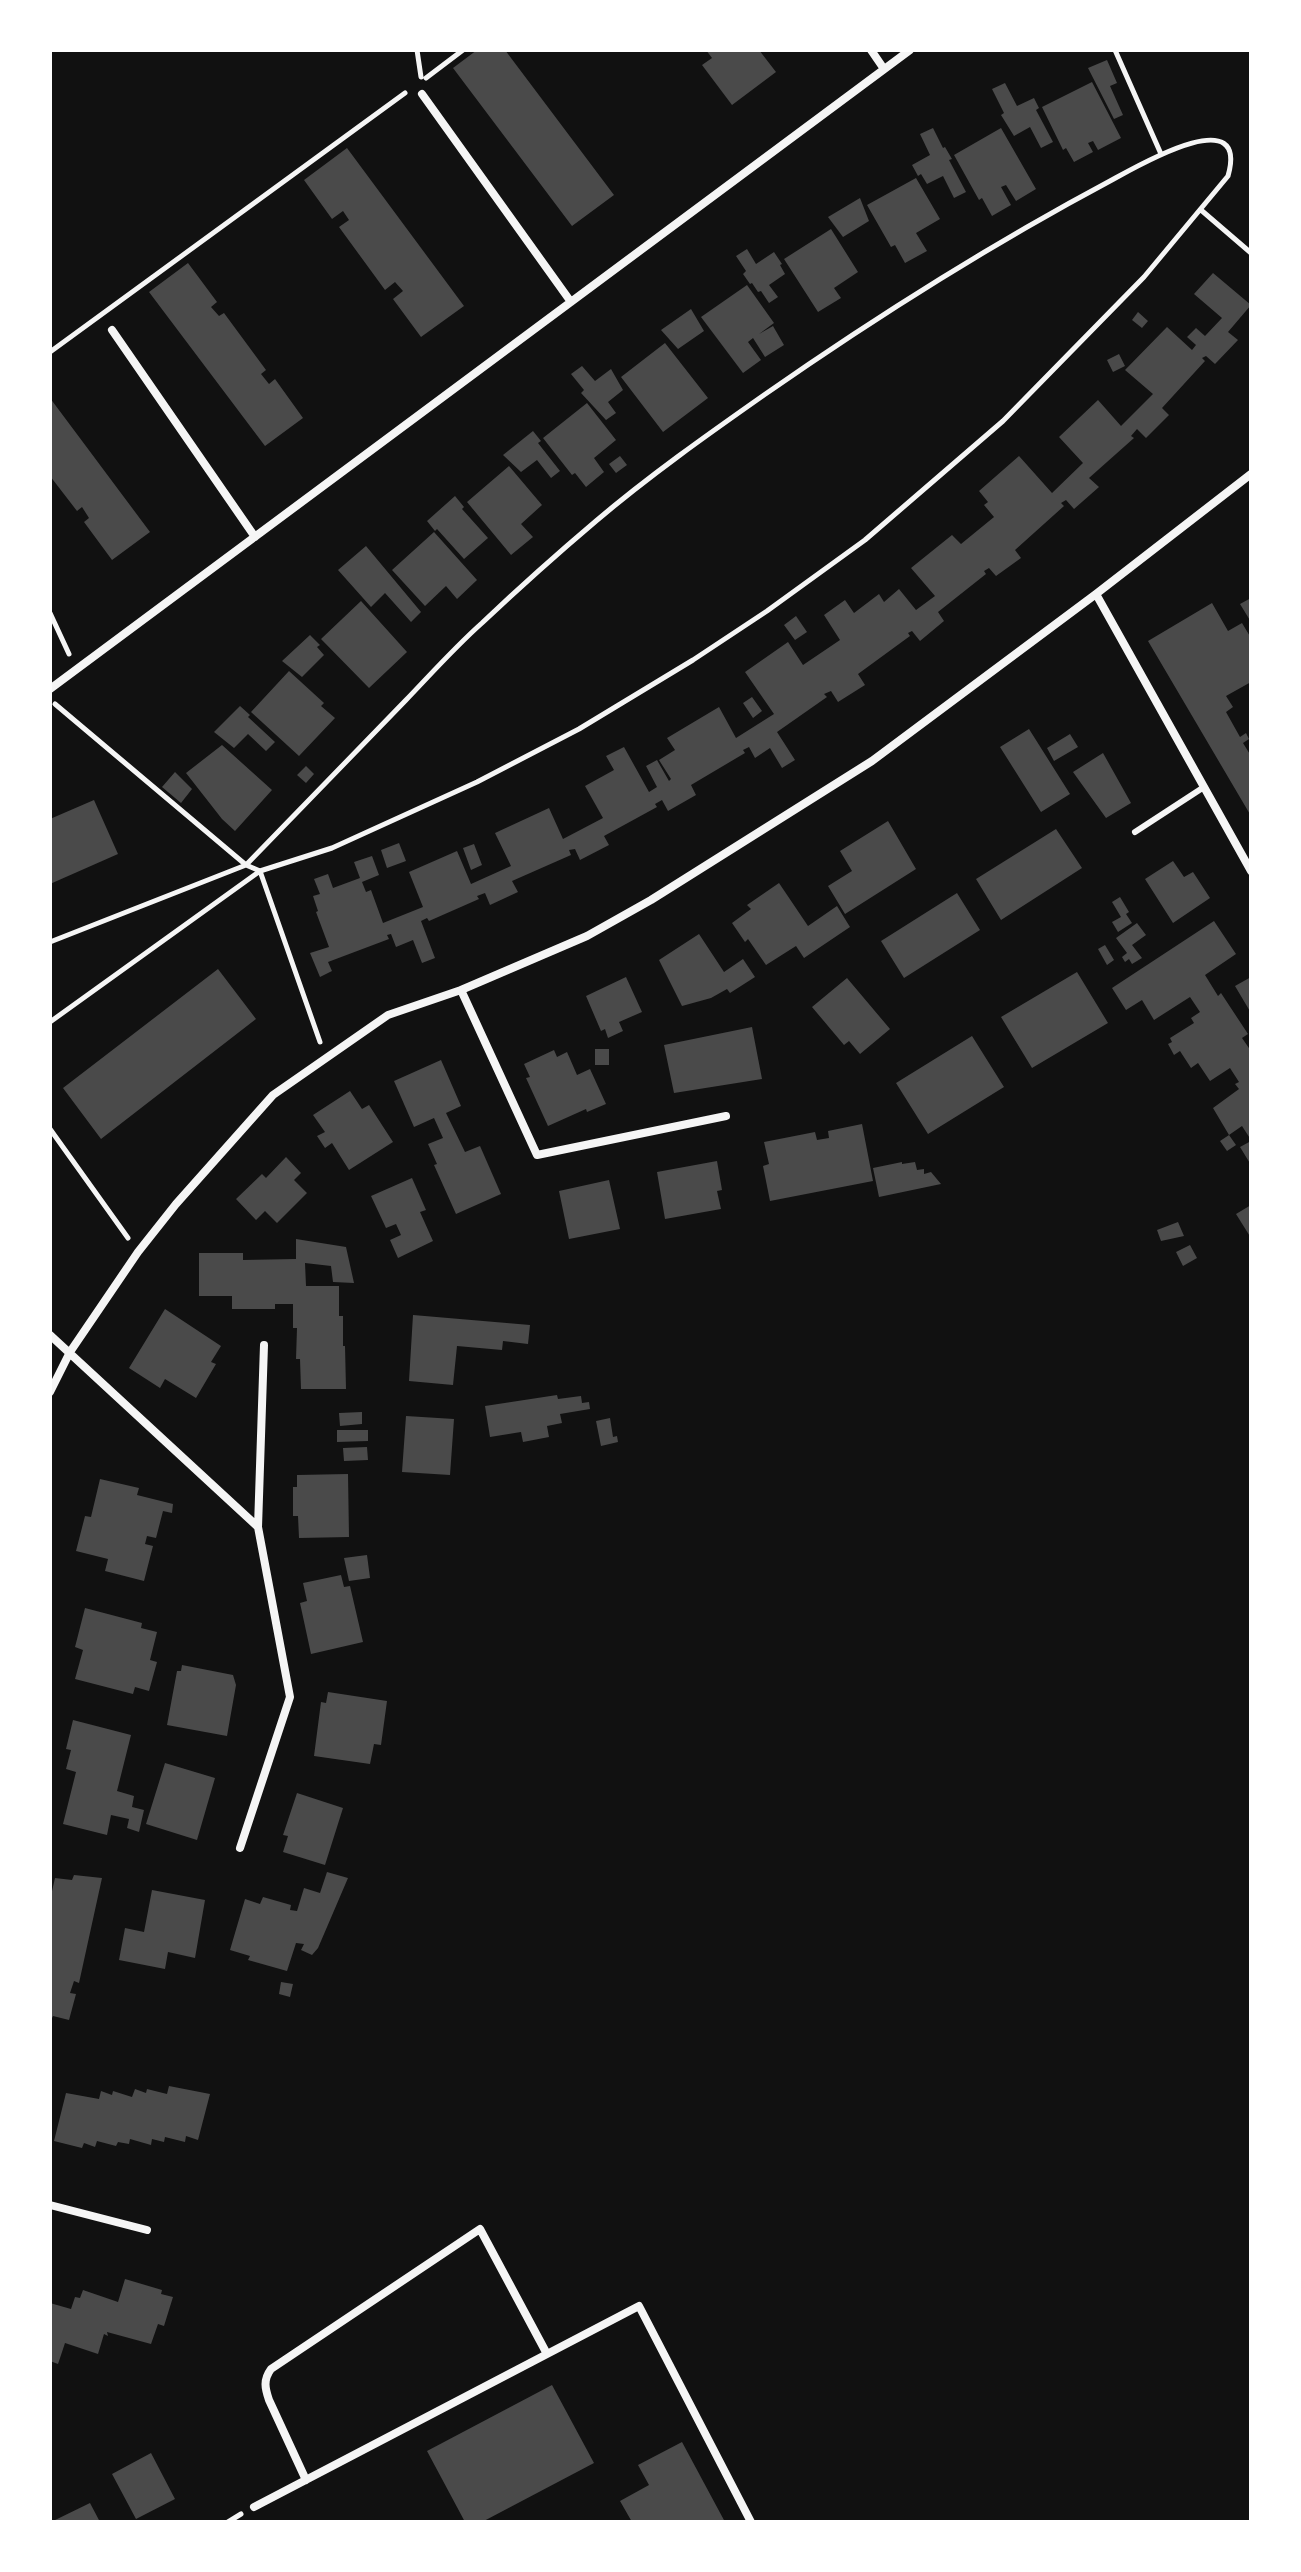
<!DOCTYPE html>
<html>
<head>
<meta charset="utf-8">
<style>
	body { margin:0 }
	#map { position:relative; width:1301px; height:2572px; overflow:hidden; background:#111; font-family:"PT Sans Narrow",sans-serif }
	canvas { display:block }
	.frame { position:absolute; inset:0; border:52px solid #fff; pointer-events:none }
</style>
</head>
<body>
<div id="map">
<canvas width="1301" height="2572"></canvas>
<div class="frame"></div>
</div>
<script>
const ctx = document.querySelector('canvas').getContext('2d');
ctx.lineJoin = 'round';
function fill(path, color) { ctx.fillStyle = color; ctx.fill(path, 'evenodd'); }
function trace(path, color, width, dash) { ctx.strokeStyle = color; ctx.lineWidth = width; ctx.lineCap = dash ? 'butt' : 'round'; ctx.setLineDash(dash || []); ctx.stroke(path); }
fill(new Path2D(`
	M477 50H505L614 195 572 226 453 68Z
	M706 50H759L776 72 732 105 702 65 712 58Z
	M1107 60 1117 83 1110 86 1123 115 1114 119 1088 68Z
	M1092 82 1121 138 1098 150 1093 141 1088 143 1093 152 1074 162 1066 148 1063 150 1042 107Z
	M1005 83 1017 106 1034 98 1039 108 1036 110 1053 142 1041 148 1030 127 1014 136 1001 115 1004 113 992 89Z
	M933 128 943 148 945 147 952 159 949 160 966 192 954 198 943 176 927 184 921 174 918 176 912 165 930 155 920 134Z
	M1001 128 1036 189 1016 201 1006 185 1001 187 1011 205 992 216 982 198 979 200 954 155Z
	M347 148 464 306 421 337 393 299 403 291 395 282 385 290 339 227 349 220 343 211 332 219 304 180Z
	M916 178 940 219 916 233 927 251 905 263 895 245 891 247 867 205Z
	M860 198 869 221 843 237 828 217Z
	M831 229 858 272 834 288 841 298 818 312 784 259Z
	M747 249 756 264 774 252 782 264 780 265 785 274 769 285 778 297 769 303 761 291 758 292 752 283 750 284 743 274 746 271 736 256Z
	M188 263 217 302 211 307 219 316 224 313 266 370 261 374 269 384 275 379 303 418 265 446 149 292Z
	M1213 273 1251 305 1228 332 1238 340 1215 364 1206 356 1202 358 1205 361 1162 408 1169 415 1146 438 1137 429 1131 436 1134 438 1089 478 1099 487 1074 509 1066 500 1061 503 1064 506 1015 550 1021 558 996 576 989 568 984 571 986 574 938 612 944 621 920 641 912 631 908 633 910 636 858 674 865 685 838 702 831 691 824 694 827 697 777 732 795 760 782 768 770 748 755 758 749 747 743 750 745 753 691 785 696 795 668 811 662 800 655 804 657 807 604 836 609 845 580 860 575 849 569 850 571 855 512 881 518 892 490 905 485 893 477 896 479 899 429 921 427 918 421 921 435 958 422 963 413 940 396 947 391 934 387 935 389 939 328 962 332 971 320 977 310 953 329 947 316 912 318 911 313 896 320 894 314 879 328 874 333 888 360 878 354 862 372 856 379 875 362 882 366 892 371 890 383 923 423 907 409 872 457 851 471 884 511 866 495 833 549 808 563 839 603 818 585 786 614 770 606 756 624 747 649 792 657 787 646 766 657 760 669 781 671 779 659 760 675 750 667 738 719 707 736 738 774 714 745 672 788 642 803 665 840 640 824 615 845 600 854 613 879 594 884 602 899 589 916 610 935 596 911 568 952 535 961 544 994 517 984 505 988 502 979 491 1019 456 1052 493 1083 463 1059 437 1098 400 1121 426 1153 394 1125 370 1167 327 1192 350 1196 345 1187 337 1196 328 1205 336 1222 318 1194 294Z
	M747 285 774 323 759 334 773 326 784 345 765 357 753 338 748 342 761 360 743 373 701 317Z
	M691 309 704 331 678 349 661 330Z
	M1138 312 1148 321 1142 328 1132 320Z
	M665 343 708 398 663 432 621 377Z
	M1119 354 1125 366 1113 372 1107 360Z
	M582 366 595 381 611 369 623 390 608 402 616 413 606 420 581 393 584 390 571 374Z
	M50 398 150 532 112 560 84 522 89 518 82 507 77 511 50 476Z
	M587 403 616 440 594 458 604 472 586 487 575 473 572 475 543 438Z
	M533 431 541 441 538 443 560 471 551 478 537 460 521 472 503 455Z
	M620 456 627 465 616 473 609 464Z
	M509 466 542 505 521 524 533 537 511 555 467 502Z
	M455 496 464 507 462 509 488 538 464 559 437 529 435 531 427 521Z
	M434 532 477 580 457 599 446 586 425 606 392 570Z
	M366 546 421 612 411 622 385 593 371 607 338 570Z
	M1251 598V622L1240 604Z
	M361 601 407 652 369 688 321 639Z
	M1212 603 1228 631 1242 623 1251 638V682L1226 696 1233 707 1226 712 1240 737 1246 733 1249 739 1243 743 1251 756V816L1148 641Z
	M796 616 807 632 795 640 784 625Z
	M310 635 320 645 317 647 324 655 302 677 282 661Z
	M289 671 324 703 321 706 335 718 299 756 251 712Z
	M752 697 762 711 753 718 743 703Z
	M240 706 250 715 248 717 275 742 266 751 248 734 234 748 214 732Z
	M1029 729 1070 794 1041 812 1000 747Z
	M1070 734 1078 747 1054 761 1047 748Z
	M222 745 272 790 235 831 222 819 186 773Z
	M1103 753 1131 803 1106 818 1073 772Z
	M306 766 314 774 306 783 297 775Z
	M175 772 192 789 181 803 162 787Z
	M94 800 118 854 50 884V819Z
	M888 821 916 869 845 914 828 886 852 871 840 851Z
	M1056 829 1082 868 1001 920 976 879Z
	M399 843 406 861 387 868 381 850Z
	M474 844 482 865 471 870 463 848Z
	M1173 861 1184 877 1193 872 1210 898 1173 923 1145 879Z
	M779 883 808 926 837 906 850 927 804 958 796 946 766 965 748 939 745 942 732 923 751 909 747 905Z
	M957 893 980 930 904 978 881 941Z
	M1120 897 1129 912 1126 914 1132 923 1118 932 1112 922 1121 917 1112 902Z
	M1214 921 1236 954 1205 975 1218 996 1221 993 1248 1034 1242 1038 1251 1051V1140L1242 1126 1229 1135 1213 1108 1239 1089 1235 1084 1239 1082 1230 1068 1210 1081 1198 1063 1191 1068 1180 1051 1174 1055 1168 1044 1172 1042 1170 1038 1194 1023 1191 1018 1200 1012 1190 997 1154 1020 1142 1000 1126 1010 1112 988Z
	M1137 923 1146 935 1132 945 1142 958 1132 964 1129 959 1125 962 1122 957 1127 953 1116 938Z
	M699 934 724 972 743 959 755 977 730 993 727 989 711 998 682 1006 659 960Z
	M1105 945 1114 960 1107 965 1098 949Z
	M218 969 256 1019 101 1139 63 1088Z
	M1077 972 1108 1023 1032 1068 1001 1017Z
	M626 977 642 1012 619 1022 623 1031 608 1038 605 1029 601 1031 586 996Z
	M1251 977V1013L1235 986Z
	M847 978 890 1029 860 1054 849 1041 844 1045 812 1007Z
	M752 1027 762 1079 674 1093 664 1045Z
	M972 1036 1004 1087 928 1134 896 1083Z
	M595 1049H609V1065H595Z
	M554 1050 557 1057 567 1052 577 1075 590 1069 606 1104 587 1112 586 1109 548 1126 526 1078 530 1077 524 1064Z
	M441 1060 461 1106 446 1113 465 1152 480 1146 501 1194 456 1214 434 1165 437 1164 428 1144 443 1138 434 1118 414 1127 394 1081Z
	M350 1091 362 1109 369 1105 393 1142 349 1170 332 1143 325 1148 317 1136 325 1132 313 1115Z
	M862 1124 873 1181 770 1201 763 1166 769 1164 764 1142 815 1132 817 1140 829 1138 828 1131Z
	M1229 1135 1236 1145 1227 1151 1220 1141Z
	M1251 1141V1165L1240 1147Z
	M286 1157 301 1173 294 1180 307 1193 277 1223 265 1211 256 1220 236 1199 262 1174 266 1178Z
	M717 1161 722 1190 717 1191 721 1209 665 1219 657 1172Z
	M902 1162V1164L915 1162 917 1170 924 1169V1174L931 1172 941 1184 879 1197 873 1168Z
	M412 1178 426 1210 420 1212 433 1241 398 1258 390 1240 401 1235 396 1224 386 1228 371 1196Z
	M609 1180 620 1229 569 1239 559 1191Z
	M1251 1205V1238L1236 1214Z
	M1178 1222 1184 1236 1161 1241 1157 1230Z
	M296 1239 346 1247 354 1283 333 1282 331 1266 305 1263 306 1286H339V1316H343V1346H345L346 1389H301L300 1359H296L297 1328H293V1304H275V1309H232V1296H199V1253H243V1260L296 1259Z
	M1190 1245 1197 1258 1183 1266 1176 1252Z
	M165 1309 221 1346 211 1362 216 1364 196 1398 165 1379 160 1388 129 1368Z
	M413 1315 530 1325 528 1344 503 1341 502 1350 457 1346 453 1385 409 1381Z
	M557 1395 558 1399 581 1396 582 1403 589 1402 590 1409 560 1414 562 1423 547 1426 549 1437 523 1442 521 1432 490 1437 485 1406Z
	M362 1412V1424L340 1426 339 1413Z
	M406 1416 454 1419 450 1475 402 1472Z
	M610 1418 613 1437 617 1436 618 1442 601 1446 596 1421Z
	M337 1430H368V1441L337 1442Z
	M367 1447 368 1460 344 1461 343 1448Z
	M348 1474 349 1537 299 1538 298 1516H293V1487H297V1475Z
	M100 1479 139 1488 137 1495 173 1504 172 1513 163 1511 156 1538 147 1536 145 1544 153 1546 144 1581 105 1571 108 1559 76 1551 85 1516 91 1517Z
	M367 1555 370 1578 349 1581 344 1558Z
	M341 1575 344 1587 350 1586 363 1642 311 1654 300 1603 307 1601 303 1583Z
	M85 1608 142 1623 141 1628 157 1632 150 1660 157 1662 149 1691 135 1687 133 1694 75 1679 83 1650 75 1647Z
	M182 1665 233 1675 236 1685 227 1736 167 1725 177 1671H181Z
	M328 1692 387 1701 381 1745 374 1744 370 1764 314 1756 321 1702 326 1703Z
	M73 1720 131 1735 117 1791 134 1796 132 1807 144 1810 139 1832 127 1828 129 1819 111 1815 107 1835 63 1824 76 1772 66 1769 71 1750 66 1749Z
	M165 1763 215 1778 197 1840 146 1824Z
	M297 1793 343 1808 325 1865 283 1852 288 1836 283 1835Z
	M327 1872 348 1878 318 1948 312 1955 301 1950 304 1944 296 1943 287 1971 248 1960 250 1956 230 1950 245 1899 260 1904 263 1897 291 1905 290 1910 297 1911 304 1888 320 1893Z
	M74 1875 102 1878 79 1983 74 1981 70 1993 76 1994 69 2020 53 2016 50 2022V1900L55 1878 72 1880Z
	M152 1890 205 1900 195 1958 168 1952 165 1969 119 1960 125 1928 144 1932Z
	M281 1982 293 1984 290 1997 279 1994Z
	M169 2086 210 2094 198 2140 186 2136 185 2142 165 2137 164 2142 152 2139 151 2145 130 2139 129 2144 118 2142 116 2146 97 2141 95 2147 84 2143 82 2148 54 2141 66 2093 99 2099 101 2091 112 2095 113 2091 132 2097 135 2089 146 2093 147 2089 167 2094Z
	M125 2279 162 2290 161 2294 173 2297 164 2326 158 2324 151 2344 107 2332 108 2336 104 2334 98 2354 65 2343 58 2364 50 2361V2303L71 2309 75 2297 80 2298 83 2290 118 2302Z
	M552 2385 594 2463 482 2522H465L427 2451Z
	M682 2442 725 2522H632L620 2501 649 2485 638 2465Z
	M151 2453 175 2499 136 2519 112 2474Z
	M90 2503 100 2522H51Z`), '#4a4a4a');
trace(new Path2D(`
	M417 50 421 77
	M1115 50 1161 154
	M426 78 463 50
	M1201 210 1251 253
	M50 352 405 93
	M50 613 69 654
	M50 942 246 865 260 871 320 1042
	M50 1022 260 871 332 848 477 782 579 729 693 660 767 611 865 540 1003 421 1144 277 1228 176C1250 99 1134 168 1110 181 990 245 876 317 764 395 707 435 649 476 596 521 557 554 519 588 482 623 455 647 431 674 406 700 353 755 299 810 246 865L55 704
	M50 1129 128 1238
	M228 2522 241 2514`), '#f5f5f5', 5);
trace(new Path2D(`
	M1135 832 1204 787`), '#f5f5f5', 6);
trace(new Path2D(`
	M871 50 884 69
	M422 94 571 302
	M112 330 255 537
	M1096 594 1251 871
	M50 689 910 50
	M461 990 537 1155 726 1116
	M50 1335 258 1527 290 1697 240 1848
	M50 1392 70 1352 138 1252 176 1204 273 1095 388 1015 461 990 587 936 651 900 872 761 1096 594 1251 474
	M258 1527 264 1345
	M50 2205 147 2230
	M306 2480 269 2400C265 2388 263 2380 271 2369L480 2229 547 2354
	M254 2507 639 2306 751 2522`), '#f5f5f5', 8);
</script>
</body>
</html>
